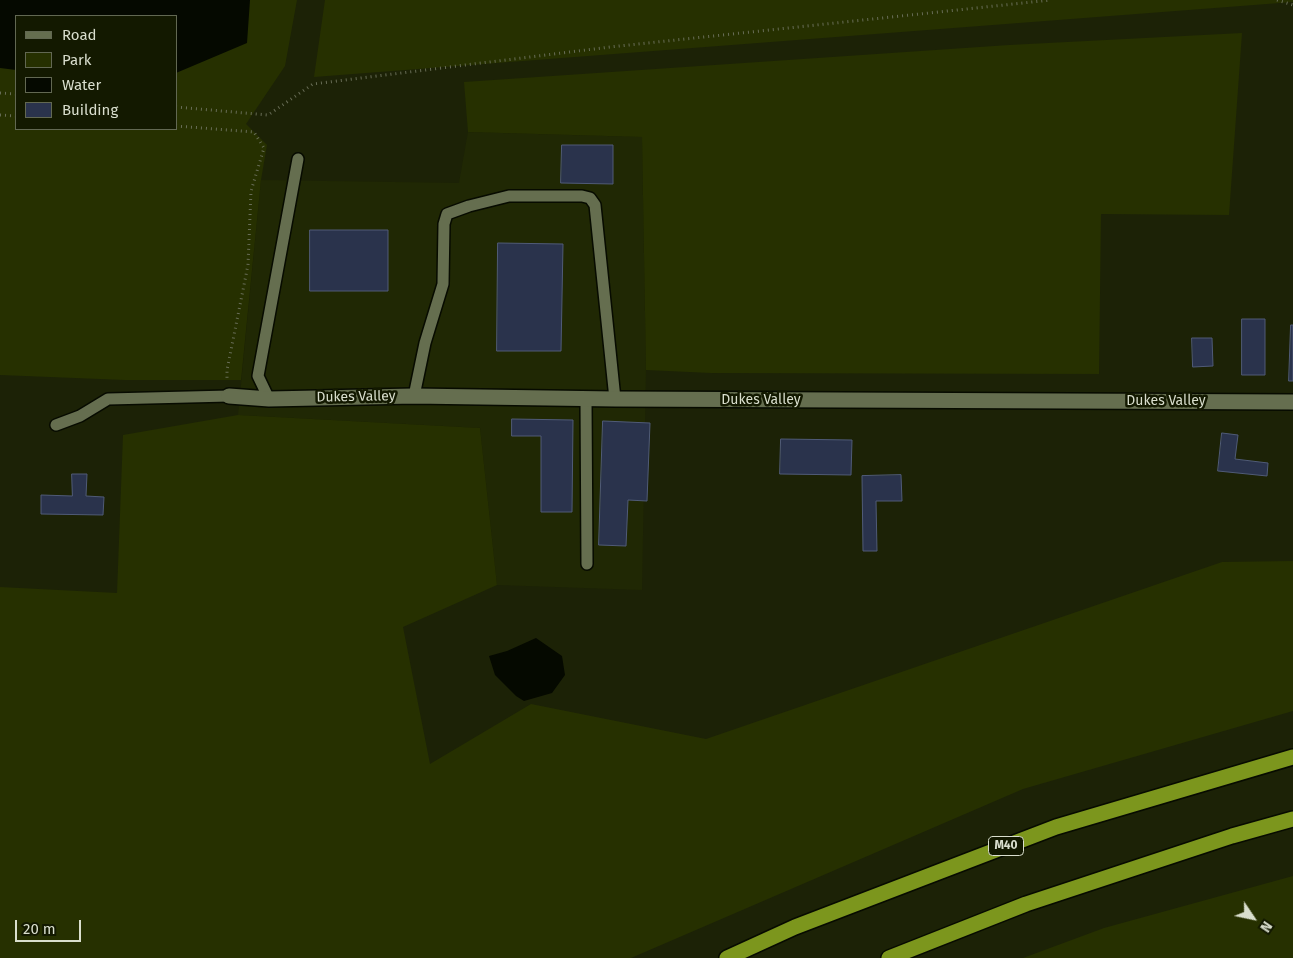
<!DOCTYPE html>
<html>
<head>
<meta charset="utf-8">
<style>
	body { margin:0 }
	#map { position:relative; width:1293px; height:958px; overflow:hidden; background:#1c2206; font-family:"Fira Sans",sans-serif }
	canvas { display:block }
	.legend { position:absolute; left:15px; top:15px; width:162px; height:115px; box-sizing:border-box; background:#131900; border:1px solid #626852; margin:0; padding:6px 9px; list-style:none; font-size:15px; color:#d9decd }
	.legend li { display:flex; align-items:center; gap:10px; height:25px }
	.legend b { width:25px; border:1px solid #626852 }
	.north { position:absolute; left:1228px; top:893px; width:50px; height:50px; -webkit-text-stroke:4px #131900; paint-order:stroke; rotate:124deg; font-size:14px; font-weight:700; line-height:20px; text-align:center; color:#d9decd }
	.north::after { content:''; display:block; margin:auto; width:18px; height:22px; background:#d9decd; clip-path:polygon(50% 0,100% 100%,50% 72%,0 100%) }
	.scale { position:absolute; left:15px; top:920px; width:66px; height:22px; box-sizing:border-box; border:2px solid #d9decd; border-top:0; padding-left:6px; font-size:15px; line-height:18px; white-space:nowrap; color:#d9decd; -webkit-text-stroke:4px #131900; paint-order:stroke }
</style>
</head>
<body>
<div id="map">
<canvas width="1293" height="958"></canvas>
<ul class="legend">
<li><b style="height:6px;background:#656e4f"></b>Road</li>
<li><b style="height:14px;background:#263000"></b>Park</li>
<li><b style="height:14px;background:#050900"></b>Water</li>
<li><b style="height:14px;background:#2a334c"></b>Building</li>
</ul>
<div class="north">N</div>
<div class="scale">20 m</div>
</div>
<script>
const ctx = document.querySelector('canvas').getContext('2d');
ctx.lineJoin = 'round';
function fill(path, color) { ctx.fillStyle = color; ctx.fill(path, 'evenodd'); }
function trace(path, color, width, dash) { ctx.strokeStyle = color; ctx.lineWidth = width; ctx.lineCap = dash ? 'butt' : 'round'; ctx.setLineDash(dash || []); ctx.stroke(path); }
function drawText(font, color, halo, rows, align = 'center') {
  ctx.font = font + ' "Fira Sans",sans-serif'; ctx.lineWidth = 5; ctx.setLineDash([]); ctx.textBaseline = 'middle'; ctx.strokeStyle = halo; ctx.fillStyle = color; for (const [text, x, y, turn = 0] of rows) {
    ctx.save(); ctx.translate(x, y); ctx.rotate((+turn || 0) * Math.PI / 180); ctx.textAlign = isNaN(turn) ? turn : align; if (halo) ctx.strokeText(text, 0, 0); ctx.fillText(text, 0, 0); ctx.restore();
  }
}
fill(new Path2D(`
	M468 132 642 137 646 370 642 590 497 585 480 428 238 415 261 180 459 183Z`), '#202804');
fill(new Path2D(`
	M0 0H297L285 66 246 124 267 145 261 180 241 380H125L0 375ZM16 16H176V129H16Z
	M325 0H1293V2L314 77Z
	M1242 33 1229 215 1101 214 1099 374 711 373 646 370 642 137 468 132 464 82 1009 45Z
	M238 415 480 428 497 585 403 627 430 764 531 704 706 739 1222 562 1293 561V711L1023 789 631 958H0V587L117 593 123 435Z
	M1293 876V958H1023L1104 928Z`), '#263000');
fill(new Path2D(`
	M0 0H250L247 43 176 73V16H16V70L0 68Z
	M536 638 562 656 565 675 552 693 524 701 516 696 495 675 489 656 507 651Z`), '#050900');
const building = new Path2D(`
	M562 145H613V184L561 183Z
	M310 230H388V291H310Z
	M498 243 563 244 561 351H497Z
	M1242 319H1265V375H1242Z
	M1291 325H1293V381H1289Z
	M1192 338H1212L1213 366 1193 367Z
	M512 419 573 420 572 512H541V436H512Z
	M603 421 650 423 647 501 628 500 626 546 599 545Z
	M1222 433 1238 435 1235 459 1268 463 1267 476 1218 471Z
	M781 439 852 440 851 475 780 474Z
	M72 474H87L86 496 104 497 103 515 41 514V495L72 496Z
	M901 475 902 501H876L877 551H863L862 476Z`);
fill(building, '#2a334c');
trace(building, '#505b77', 1);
const service = new Path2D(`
	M414 396 425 343 443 284 444 224 447 214 469 206 509 196H582L590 198 595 205 615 399
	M269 399 258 376 298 159
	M586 399 587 564
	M56 425 80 416 108 399 229 396`);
const minor = new Path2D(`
	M229 396 269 399 414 396 615 399 1293 402`);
const motorway = new Path2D(`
	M727 958 795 927 1056 827 1293 757
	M889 958 1026 904 1232 836 1293 819`);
trace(service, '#070b00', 14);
trace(minor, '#070b00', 18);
trace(motorway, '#070b00', 18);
trace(new Path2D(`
	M1277 0 1293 5
	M0 93 16 94
	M176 107 268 115 313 84 610 47 1051 0
	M0 115 16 116
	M176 126 254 132 264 148 251 191 248 265 227 370V379`), '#686d56', 3, [1, 4]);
trace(service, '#656e4f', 11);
trace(minor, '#656e4f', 15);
trace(motorway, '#7c961d', 15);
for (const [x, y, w] of [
	[1006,846,35]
]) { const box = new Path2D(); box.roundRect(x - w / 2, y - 9.5, w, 19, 4); ctx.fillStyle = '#131900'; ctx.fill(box); trace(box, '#d9decd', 1); }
drawText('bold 12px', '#d9decd', null, [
	["M40",1006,846]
]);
drawText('14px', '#d9decd', '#131900', [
	["Dukes Valley",356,397,-1],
	["Dukes Valley",761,400],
	["Dukes Valley",1166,401]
]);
</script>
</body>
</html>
